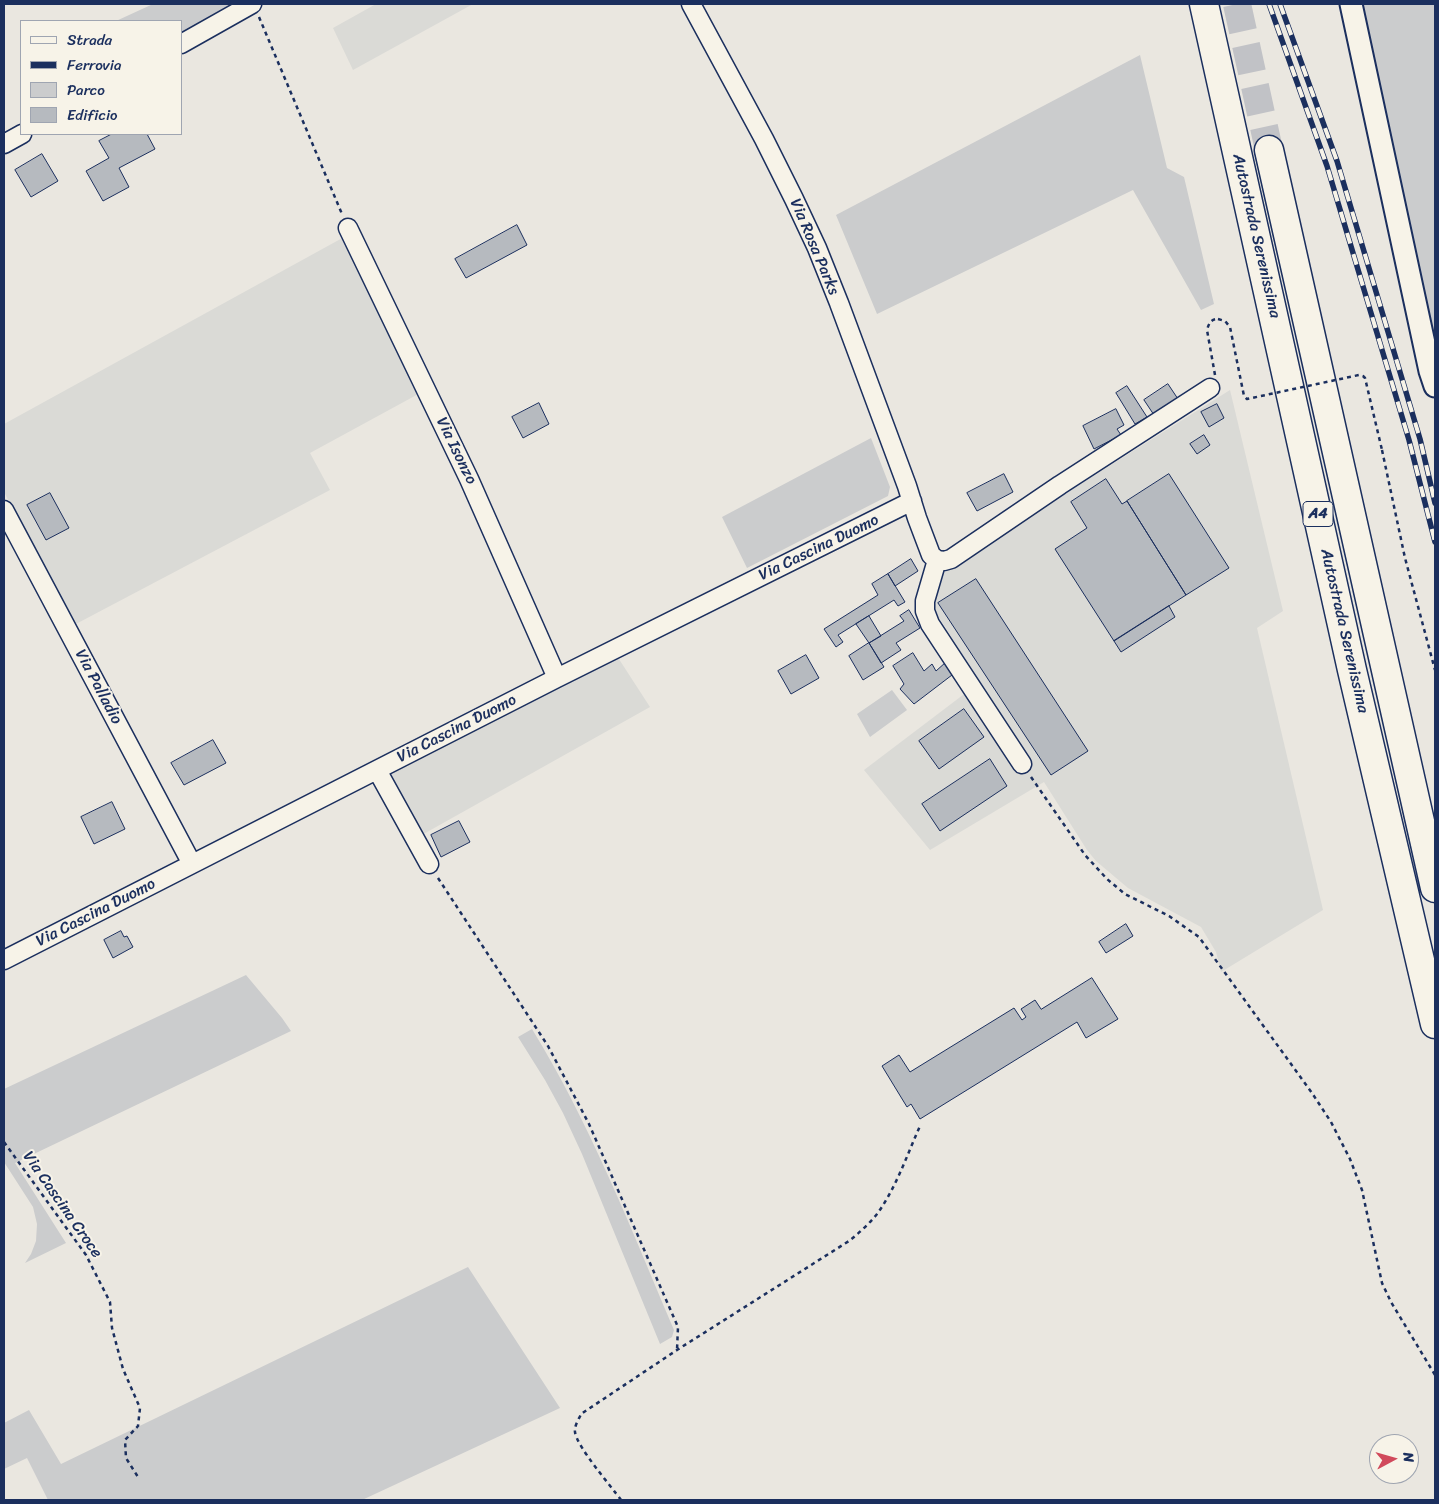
<!DOCTYPE html>
<html>
<head>
<meta charset="utf-8">
<style>
	body { margin:0 }
	#map { position:relative; width:1439px; height:1504px; overflow:hidden; background:#eae7e0; font-family:Sriracha,sans-serif }
	canvas { display:block }
	.frame { position:absolute; inset:0; border:5px solid #1b2f5e; pointer-events:none }
	.legend { position:absolute; left:20px; top:20px; width:162px; height:115px; box-sizing:border-box; background:#f7f3e8; border:1px solid #9fa5b1; margin:0; padding:6px 9px; list-style:none; font-size:15px; color:#1b2f5e }
	.legend li { display:flex; align-items:center; gap:10px; height:25px }
	.legend b { width:25px; border:1px solid #9fa5b1 }
	.north { position:absolute; left:1369px; top:1434px; width:50px; height:50px; box-sizing:border-box; background:#f7f3e8; border:1px solid #9fa5b1; border-radius:50%; rotate:84deg; font-size:14px; font-weight:700; line-height:20px; text-align:center; color:#1b2f5e }
	.north::after { content:''; display:block; margin:auto; width:18px; height:22px; background:#d1495b; clip-path:polygon(50% 0,100% 100%,50% 72%,0 100%) }
</style>
</head>
<body>
<div id="map">
<canvas width="1439" height="1504"></canvas>
<div class="frame"></div>
<ul class="legend">
<li><b style="height:6px;background:#f7f3e8"></b>Strada</li>
<li><b style="height:6px;background:#1b2f5e"></b>Ferrovia</li>
<li><b style="height:14px;background:#cbcccd"></b>Parco</li>
<li><b style="height:14px;background:#b6babf"></b>Edificio</li>
</ul>
<div class="north">N</div>
</div>
<script>
const ctx = document.querySelector('canvas').getContext('2d');
ctx.lineJoin = 'round';
function fill(path, color) { ctx.fillStyle = color; ctx.fill(path, 'evenodd'); }
function trace(path, color, width, dash) { ctx.strokeStyle = color; ctx.lineWidth = width; ctx.lineCap = dash ? 'butt' : 'round'; ctx.setLineDash(dash || []); ctx.stroke(path); }
function drawText(font, color, halo, rows, align = 'center') {
  ctx.font = font + ' Sriracha,sans-serif'; ctx.lineWidth = 4; ctx.setLineDash([]); ctx.textBaseline = 'middle'; ctx.strokeStyle = halo; ctx.fillStyle = color; for (const [text, x, y, turn = 0] of rows) {
    ctx.save(); ctx.translate(x, y); ctx.rotate((+turn || 0) * Math.PI / 180); ctx.textAlign = isNaN(turn) ? turn : align; if (halo) ctx.strokeText(text, 0, 0); ctx.fillText(text, 0, 0); ctx.restore();
  }
}
fill(new Path2D(`
	M376 4H473L353 70 333 28Z
	M346 236 422 392 310 453 330 490 74 625 4 492V424Z
	M1230 390 1283 611 1257 628 1323 910 1221 972 1216 952 1201 927 1128 888 1096 861 1087 850 1044 782 930 850 864 770 980 682 931 605 943 568H947Z
	M615 653 650 707 420 836 383 772Z`), '#dadad6');
fill(new Path2D(`
	M153 4H237L181 34V21H116Z
	M1362 4H1435V354Z
	M1140 55 1167 168 1184 177 1214 304 1201 310 1133 190 877 314 836 215Z
	M871 438 890 487 888 496 747 568 722 517Z
	M892 690 907 710 870 737 857 714Z
	M246 975 282 1018 291 1031 15 1163 66 1243 25 1263 31 1254 36 1241 37 1224 33 1207 4 1162V1089Z
	M532 1029C589 1122 629 1223 671 1323L674 1330 672 1337 660 1344 582 1154 563 1113 545 1080 518 1037Z
	M468 1267 560 1408 362 1500H48L27 1458 4 1469V1423L29 1410 61 1464Z`), '#cbcccd');
const building = new Path2D(`
	M112 134H147L155 149 119 168 129 187 103 201 86 171 109 158 99 141Z
	M42 154 58 181 31 197 15 170Z
	M517 225 527 245 466 278 455 259Z
	M1168 384 1178 399 1154 415 1144 400Z
	M1127 386 1147 417 1135 424 1116 393Z
	M539 403 549 424 523 438 512 417Z
	M1217 404 1224 418 1209 427 1201 412Z
	M1116 409 1124 425 1117 429 1121 435 1094 449 1083 426Z
	M1204 435 1210 445 1197 454 1190 444Z
	M1004 474 1013 492 977 511 967 493Z
	M1169 474 1229 568 1186 595 1127 501Z
	M1106 479 1122 504 1127 501 1186 595 1114 641 1055 549 1087 528 1071 502Z
	M50 493 69 528 46 540 27 505Z
	M911 559 918 571 895 586 888 574Z
	M888 574 905 602 898 606 894 600 838 635 843 642 836 647 824 629 878 595 872 584Z
	M976 579 1088 751 1051 775 938 603Z
	M1169 606 1175 617 1121 652 1114 641Z
	M909 610 920 628 896 643 901 650 881 663 869 643 904 621 900 616Z
	M869 616 881 636 869 643 856 624Z
	M869 643 884 667 863 680 849 656Z
	M913 653 924 671 932 664 936 671 946 662 952 675 914 704 900 689 904 684 893 666Z
	M806 655 819 678 791 694 778 671Z
	M964 709 984 737 939 769 919 741Z
	M213 740 226 763 184 785 171 763Z
	M990 759 1007 786 940 831 922 804Z
	M112 802 125 829 94 844 81 817Z
	M459 821 470 842 441 857 431 835Z
	M1126 924 1133 936 1106 953 1099 942Z
	M121 931 124 937 127 936 133 947 113 958 104 940Z
	M1092 978 1118 1019 1086 1038 1077 1022 920 1119 911 1104 907 1107 882 1066 899 1055 910 1072 1014 1008 1022 1020 1026 1017 1021 1009 1035 1000 1041 1009Z`);
fill(building, '#b6babf');
trace(building, '#1b2f5e', 1);
trace(new Path2D(`
	M1237 4 1269 150`), '#c1c2c6', 28, [28, 14]);
const minor = new Path2D(`
	M691 4 764 139 794 199 817 248 839 303 907 486 917 518 931 555 937 560 944 561 951 559 1060 485 1210 388
	M181 44 252 4
	M4 144 22 134
	M348 228 469 479 557 678
	M4 510 192 864
	M937 560 925 601V611L930 624 1022 764
	M377 770 429 864
	M4 960 557 678 912 501`);
const tertiary = new Path2D(`
	M1351 4 1430 371 1435 386`);
const motorway = new Path2D(`
	M1204 4 1352 670 1435 1024
	M1269 150 1435 888`);
trace(minor, '#1b2f5e', 21);
trace(tertiary, '#1b2f5e', 25);
trace(motorway, '#1b2f5e', 31);
trace(new Path2D(`
	M259 17 342 214
	M1215 375 1207 330C1209 323 1211 319 1218 319
	M1382 450 1405 558 1435 670
	M1031 777 1085 855 1107 879 1125 894 1169 916 1199 937 1312 1093 1331 1122 1350 1159 1362 1190 1382 1283 1391 1302 1435 1375
	M438 878 548 1046 589 1124 678 1327 677 1350
	M4 1142 86 1255 110 1302 112 1328 123 1369 140 1408 138 1426 125 1440 126 1458 138 1477
	M621 1500C611 1486 577 1447 575 1432 574 1426 579 1419 581 1414L677 1350 849 1241C859 1233 869 1224 877 1214 896 1188 907 1155 920 1126`), '#1b2f5e', 2.5, [4, 4]);
trace(minor, '#f7f3e8', 18);
trace(tertiary, '#f7f3e8', 21);
trace(motorway, '#f7f3e8', 28);
const rail = new Path2D(`
	M1269 4 1327 166 1409 440 1435 542
	M1280 4 1337 161 1420 439 1435 503`);
trace(rail, '#1b2f5e', 5.5);
trace(rail, '#f7f3e8', 4, [11]);
trace(new Path2D(`
	M1218 319 1225 321 1230 327 1244 396 1247 399 1359 375 1363 376 1365 378 1382 450`), '#1b2f5e', 2.5, [4, 4]);
for (const [x, y, w] of [
	[1318,514,30]
]) { const box = new Path2D(); box.roundRect(x - w / 2, y - 12.5, w, 25, 4); ctx.fillStyle = '#f7f3e8'; ctx.fill(box); trace(box, '#1b2f5e', 1); }
drawText('bold 15px', '#1b2f5e', null, [
	["A4",1318,514]
]);
drawText('16px', '#1b2f5e', '#f7f3e8', [
	["Autostrada Serenissima",1256,236,77],
	["Via Rosa Parks",814,247,67],
	["Via Isonzo",456,451,64],
	["Via Cascina Duomo",819,548,-26],
	["Autostrada Serenissima",1344,631,77],
	["Via Palladio",98,687,62],
	["Via Cascina Duomo",457,729,-27],
	["Via Cascina Duomo",96,913,-27],
	["Via Cascina Croce",62,1205,55]
]);
</script>
</body>
</html>
